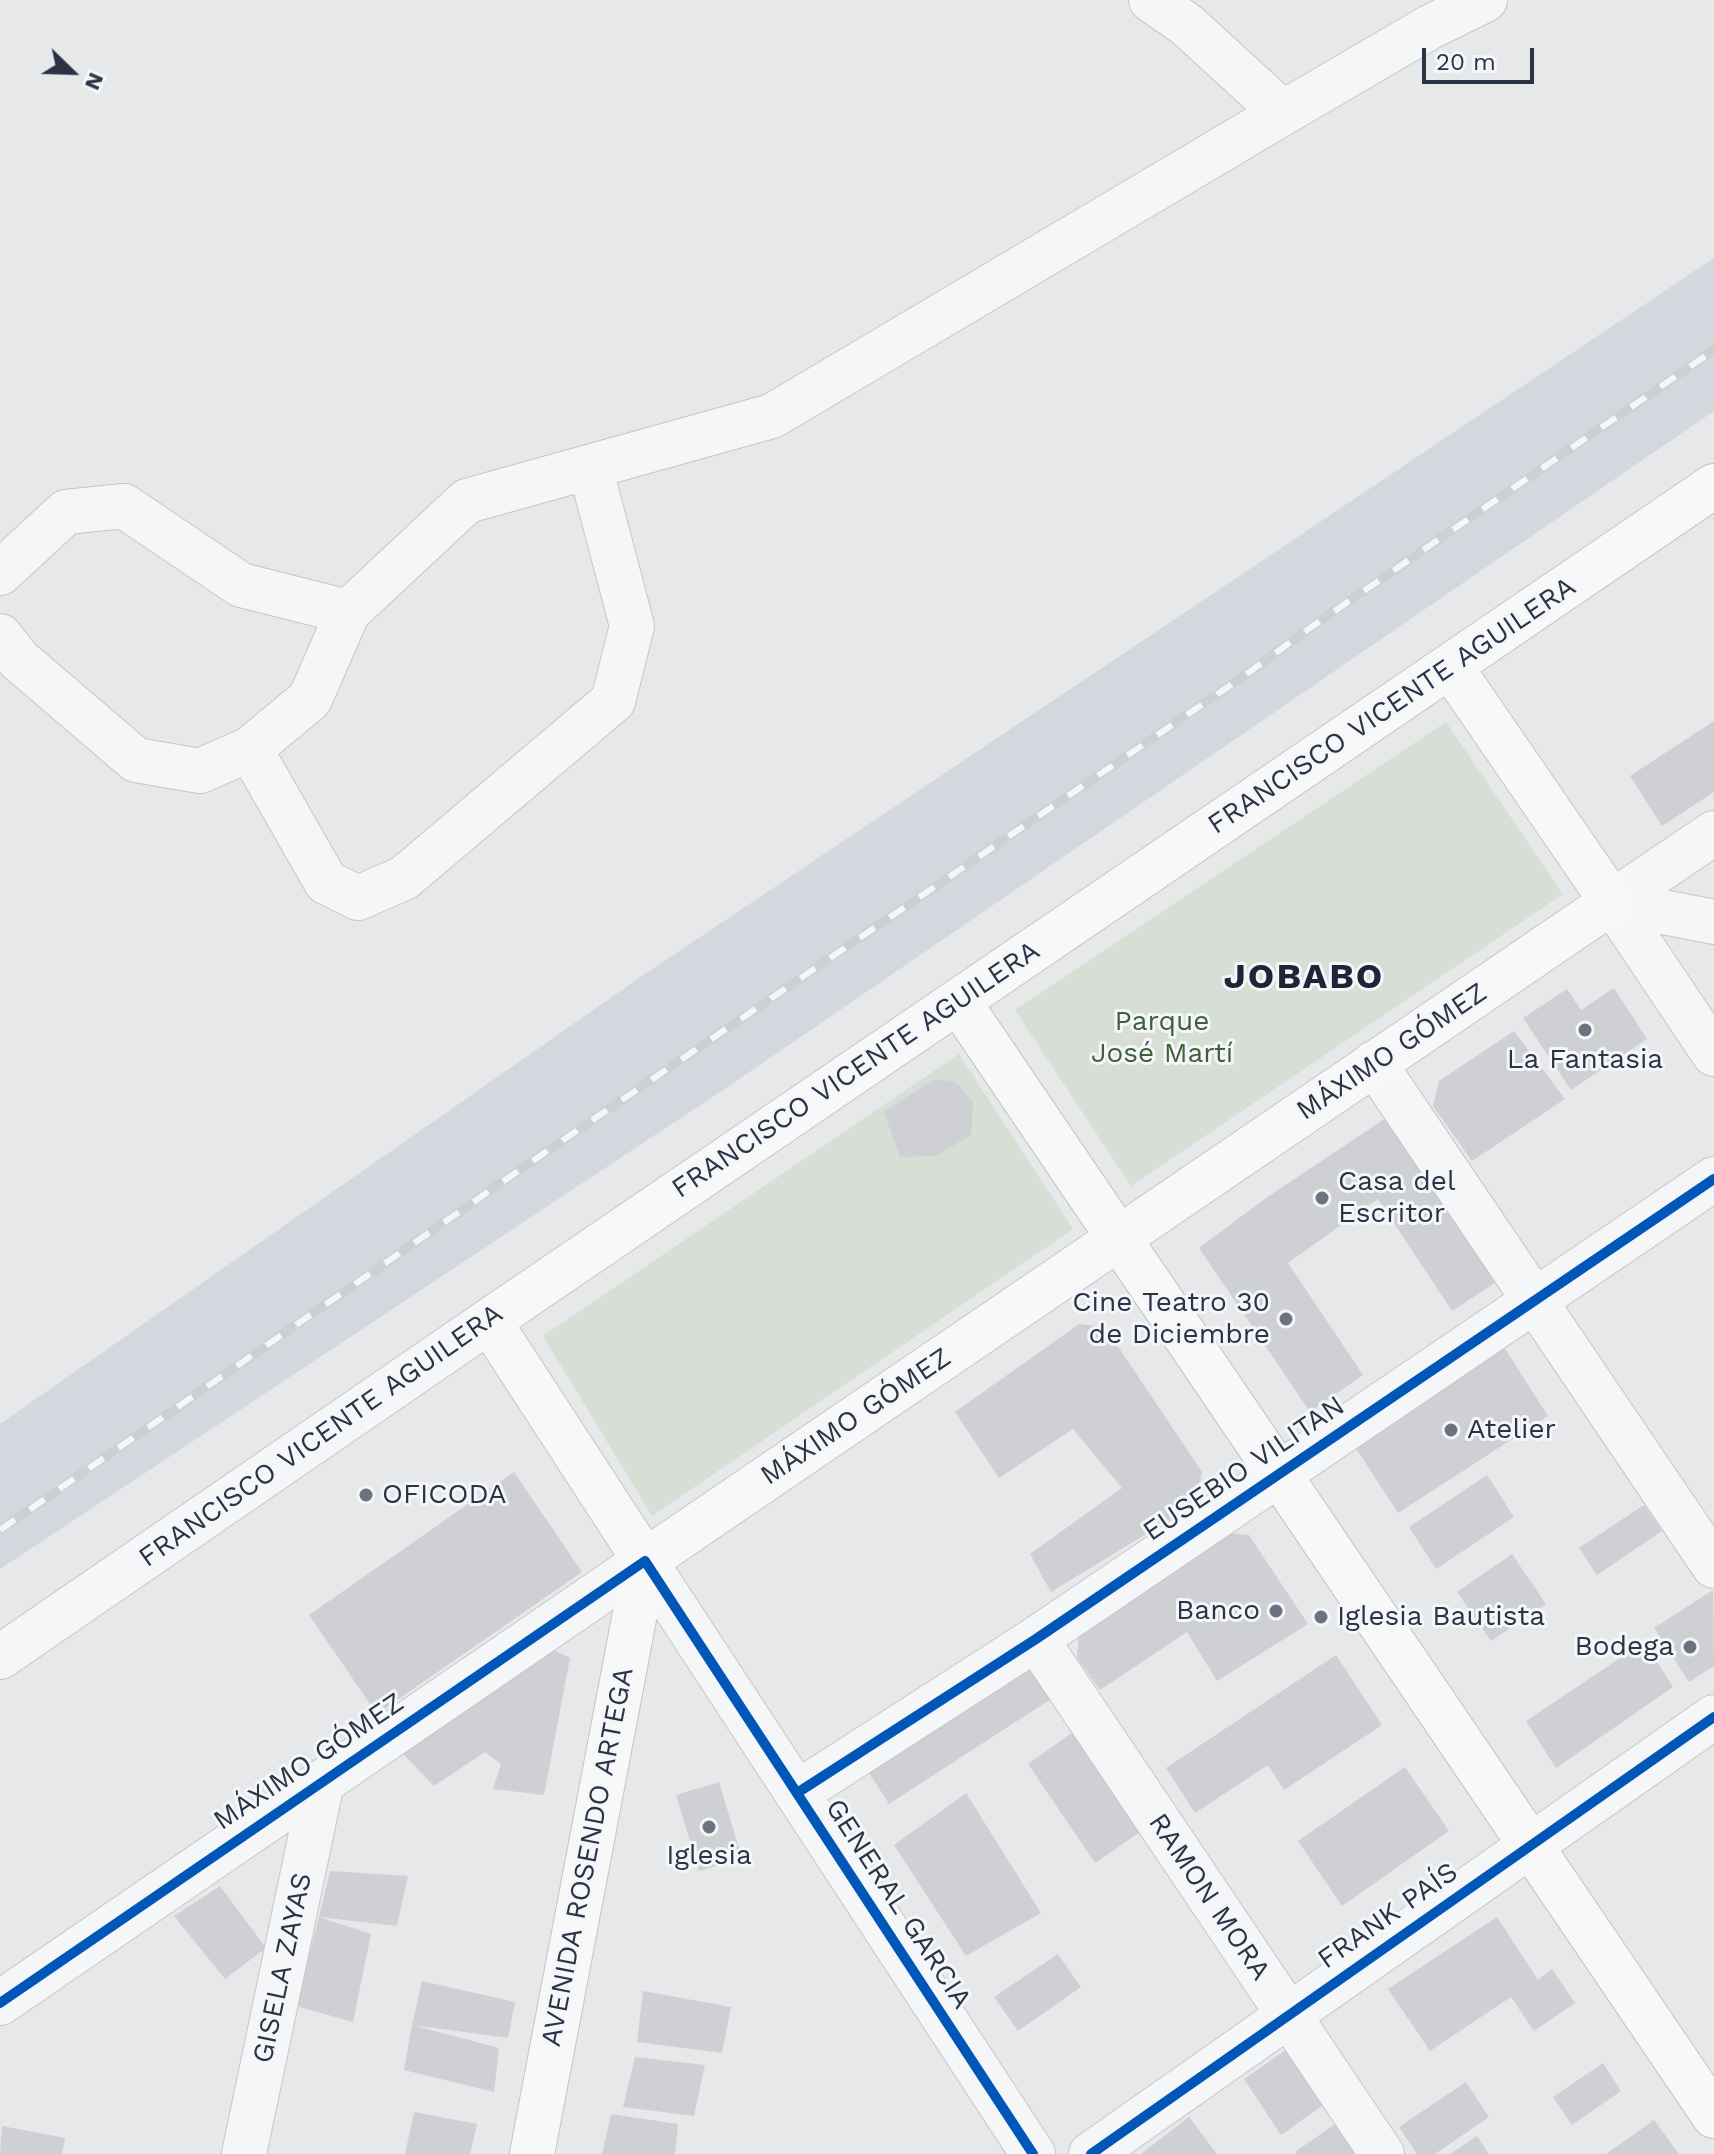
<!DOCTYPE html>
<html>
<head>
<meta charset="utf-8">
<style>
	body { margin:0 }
	#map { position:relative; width:1714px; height:2154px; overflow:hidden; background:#e6e8ea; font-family:"Work Sans",sans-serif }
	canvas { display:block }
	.north { position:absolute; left:32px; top:32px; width:80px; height:80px; -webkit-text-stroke:6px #f4f6f9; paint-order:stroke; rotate:113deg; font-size:22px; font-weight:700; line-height:32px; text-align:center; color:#2b3445 }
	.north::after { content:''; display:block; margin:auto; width:28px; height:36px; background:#2b3445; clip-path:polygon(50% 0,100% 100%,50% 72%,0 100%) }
	.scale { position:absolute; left:1422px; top:48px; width:112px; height:36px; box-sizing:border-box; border:4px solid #2b3445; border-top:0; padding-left:10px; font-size:24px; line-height:28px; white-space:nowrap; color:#2b3445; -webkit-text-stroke:6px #f4f6f9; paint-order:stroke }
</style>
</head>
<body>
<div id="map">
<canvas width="1714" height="2154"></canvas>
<div class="north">N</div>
<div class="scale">20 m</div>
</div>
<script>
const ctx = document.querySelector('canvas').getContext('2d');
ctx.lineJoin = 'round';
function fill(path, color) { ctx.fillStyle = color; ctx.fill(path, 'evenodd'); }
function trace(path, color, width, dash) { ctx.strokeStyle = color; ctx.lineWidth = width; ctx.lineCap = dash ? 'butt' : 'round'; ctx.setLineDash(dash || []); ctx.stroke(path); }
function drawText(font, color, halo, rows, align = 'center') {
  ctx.font = font + ' "Work Sans",sans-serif'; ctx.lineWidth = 6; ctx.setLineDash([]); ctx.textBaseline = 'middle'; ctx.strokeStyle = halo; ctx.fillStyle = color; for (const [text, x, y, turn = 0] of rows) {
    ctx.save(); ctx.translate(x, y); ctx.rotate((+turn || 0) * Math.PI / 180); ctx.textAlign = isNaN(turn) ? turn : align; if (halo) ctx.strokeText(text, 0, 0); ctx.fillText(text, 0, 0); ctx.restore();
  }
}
fill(new Path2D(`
	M1714 258V411L732 1084 0 1569V1424L642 976Z`), '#d4d7dd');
fill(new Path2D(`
	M1446 722 1563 894 1131 1186 1015 1010Z
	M959 1054 1073 1229 652 1516 543 1336Z`), '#d6ded6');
fill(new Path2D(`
	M1714 721V792L1662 826 1630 776Z
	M1614 988 1647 1039 1571 1090 1523 1018 1567 989 1581 1010Z
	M1514 1031 1565 1099 1472 1161 1433 1106 1439 1081Z
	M933 1080 955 1081 973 1102 971 1135 936 1156 900 1157 884 1112Z
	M1389 1116 1498 1281 1452 1311 1378 1199 1288 1263 1363 1375 1310 1412 1199 1248 1266 1198Z
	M1079 1324 1097 1326 1111 1336 1202 1472 1197 1503 1051 1592 1030 1554 1122 1488 1073 1429 999 1478 955 1412Z
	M1504 1347 1548 1416 1398 1513 1354 1445Z
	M514 1472 582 1572 377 1714 309 1615Z
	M1487 1475 1514 1517 1436 1569 1409 1527Z
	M1644 1505 1662 1531 1597 1575 1579 1548Z
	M1228 1533 1249 1535 1308 1624 1217 1681 1187 1632 1100 1690 1077 1658 1079 1633Z
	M1512 1554 1546 1604 1491 1641 1457 1592Z
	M1713 1590 1714 1666 1689 1682 1654 1628Z
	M1644 1642 1673 1687 1556 1768 1526 1721Z
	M551 1649 570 1658 544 1795 493 1789 501 1764 485 1752 434 1786 402 1753Z
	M1336 1655 1382 1725 1284 1790 1268 1765 1195 1813 1166 1768Z
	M1033 1663 1054 1697 889 1804 868 1771Z
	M1076 1730 1143 1830 1095 1863 1028 1764Z
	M1405 1767 1449 1831 1342 1906 1298 1841Z
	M719 1782 742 1858 699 1871 676 1795Z
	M966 1793 1041 1913 966 1956 894 1845Z
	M330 1871 408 1876 397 1926 319 1917Z
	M220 1886 266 1948 225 1979 174 1916Z
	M319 1917 371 1934 353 2022 296 2006Z
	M1497 1917 1538 1980 1552 1969 1575 2003 1534 2031 1511 1997 1430 2051 1388 1989Z
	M1058 1954 1081 1987 1018 2031 994 1997Z
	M422 1981 515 2002 508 2038 412 2025 499 2048 494 2092 404 2070 412 2025Z
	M643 1991 731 2007 722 2053 637 2042Z
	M1296 2043 1337 2095 1281 2135 1244 2079Z
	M635 2057 705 2065 694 2116 623 2107Z
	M1603 2063 1621 2091 1572 2125 1553 2097Z
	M1466 2082 1489 2117 1435 2154H1417L1399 2127Z
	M414 2112 477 2124 470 2154H405Z
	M611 2114 678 2124 675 2154H602Z
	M1189 2117 1217 2154H1141Z
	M1345 2117 1359 2154H1297L1295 2152Z
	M1654 2120 1679 2154H1606Z
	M2 2126 65 2138 62 2154H0Z
	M1477 2136 1489 2154H1450Z`), '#ced0d3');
const minor = new Path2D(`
	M1151 0 1187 25 1283 113
	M0 573 66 512 124 506 241 585 348 612
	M0 636 19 660 136 760 200 771 250 749 310 699 348 612 467 501 772 416 1283 113 1430 27 1485 0
	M250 749 326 882 358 898 404 878 613 701 632 626 590 467
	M1612 902 1714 1054
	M1612 902 1714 833
	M1612 902 1714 922
	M1374 1063 1714 1566
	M1036 1639 1382 2154
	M0 1657 489 1321
	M797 1793 1036 1639 1714 1179
	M0 2003 645 1561 1033 2154
	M244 2154 322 1782
	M1091 2154 1714 1717`);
const major = new Path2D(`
	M958 1001 1714 2116
	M645 1561 489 1321 1714 486
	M645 1561 1612 902 1450 666
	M532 2154 645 1561`);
trace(minor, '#c4c6c8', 46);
trace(major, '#c2c5c8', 46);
trace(minor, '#f5f6f7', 44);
trace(major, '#f8f8f8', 44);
const rail = new Path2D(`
	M0 1530 547 1151 1244 676 1307 630 1714 350`);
trace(rail, '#cecfd2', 9);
trace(rail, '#f4f6f9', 6, [18]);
trace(new Path2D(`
	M797 1793 1036 1639 1714 1179
	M0 2003 645 1561 1033 2154
	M1091 2154 1714 1717`), '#0057b8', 10);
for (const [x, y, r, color] of [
	[1585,1030,8,"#6c737f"],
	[1322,1198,8,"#6c737f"],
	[1286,1319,8,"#6c737f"],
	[1451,1430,8,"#6c737f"],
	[366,1495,8,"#6c737f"],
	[1276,1611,8,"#6c737f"],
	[1321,1617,8,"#6c737f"],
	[1690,1647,8,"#6c737f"],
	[709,1827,8,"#6c737f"]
]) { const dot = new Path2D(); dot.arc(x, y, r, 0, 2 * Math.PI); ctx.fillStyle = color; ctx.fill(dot); trace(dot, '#f4f6f9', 3); }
drawText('28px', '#2b3445', '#f4f6f9', [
	["FRANCISCO VICENTE AGUILERA",1392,706,-34],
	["MÁXIMO GÓMEZ",1392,1052,-34],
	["FRANCISCO VICENTE AGUILERA",856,1070,-34],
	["MÁXIMO GÓMEZ",856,1417,-34],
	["FRANCISCO VICENTE AGUILERA",321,1436,-35],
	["EUSEBIO VILITAN",1244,1469,-34],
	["MÁXIMO GÓMEZ",309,1762,-34],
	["AVENIDA ROSENDO ARTEGA",588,1857,-79],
	["RAMON MORA",1209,1897,56],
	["GENERAL GARCIA",898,1904,57],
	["FRANK PAÍS",1388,1916,-35],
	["GISELA ZAYAS",283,1968,-78]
]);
drawText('28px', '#3f6138', '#f4f6f9', [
	["Parque",1162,1022],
	["José Martí",1162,1054]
]);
drawText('28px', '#2b3445', '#f4f6f9', [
	["La Fantasia",1585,1060,"center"],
	["Casa del",1338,1182],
	["Escritor",1338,1214],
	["Cine Teatro 30",1270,1303,"right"],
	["de Diciembre",1270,1335,"right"],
	["Atelier",1467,1430],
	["OFICODA",382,1495],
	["Banco",1260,1611,"right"],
	["Iglesia Bautista",1337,1617],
	["Bodega",1674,1647,"right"],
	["Iglesia",709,1856,"center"]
], 'left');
ctx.letterSpacing = '2px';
drawText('bold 36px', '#1d2536', '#f4f6f9', [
	["JOBABO",1304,977]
]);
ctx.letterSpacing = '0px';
</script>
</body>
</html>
